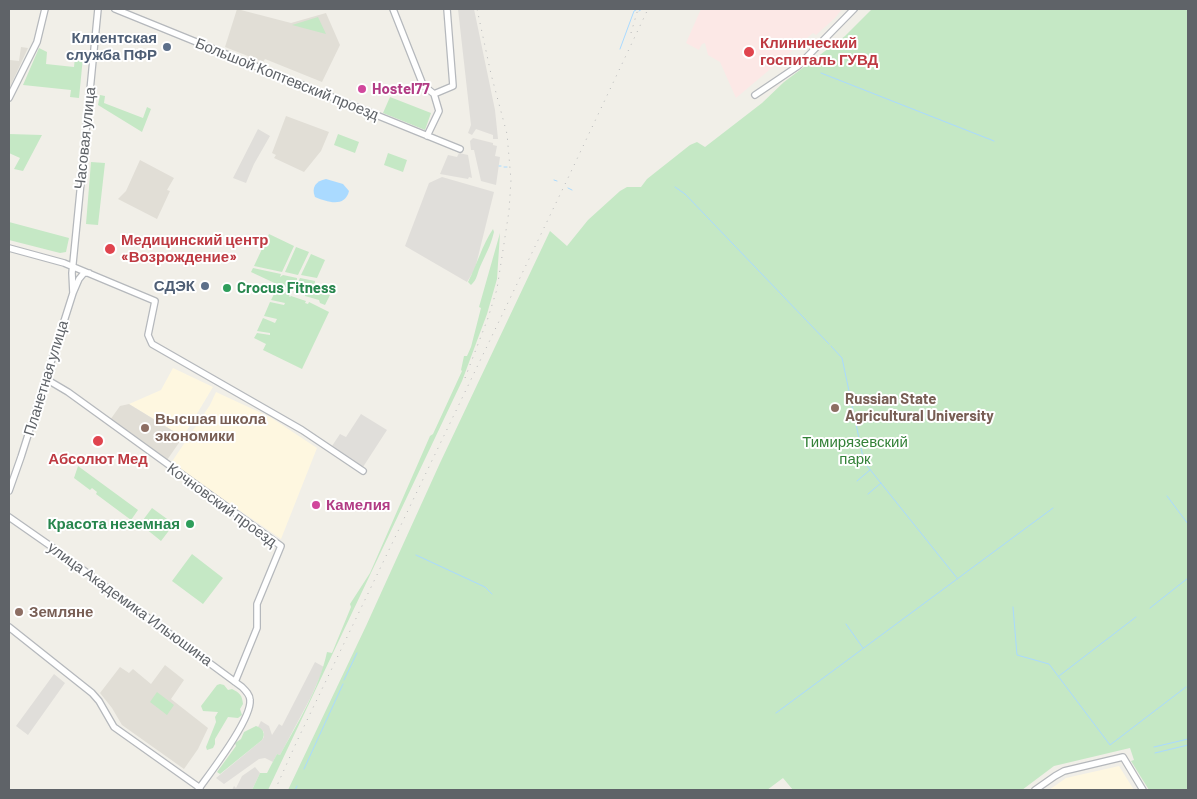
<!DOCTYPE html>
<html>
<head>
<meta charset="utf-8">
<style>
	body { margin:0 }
	#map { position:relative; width:1197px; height:799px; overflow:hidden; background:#f1efe8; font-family:Barlow,sans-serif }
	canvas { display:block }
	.frame { position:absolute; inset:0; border:10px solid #5f6368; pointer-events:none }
</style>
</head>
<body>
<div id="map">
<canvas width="1197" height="799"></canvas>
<div class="frame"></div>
</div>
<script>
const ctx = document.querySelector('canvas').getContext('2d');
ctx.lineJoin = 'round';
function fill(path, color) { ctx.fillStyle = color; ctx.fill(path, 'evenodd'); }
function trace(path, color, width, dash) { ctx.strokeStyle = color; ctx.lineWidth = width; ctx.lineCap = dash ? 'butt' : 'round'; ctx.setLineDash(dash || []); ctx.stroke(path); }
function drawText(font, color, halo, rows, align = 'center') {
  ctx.font = font + ' Barlow,sans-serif'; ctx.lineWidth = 4; ctx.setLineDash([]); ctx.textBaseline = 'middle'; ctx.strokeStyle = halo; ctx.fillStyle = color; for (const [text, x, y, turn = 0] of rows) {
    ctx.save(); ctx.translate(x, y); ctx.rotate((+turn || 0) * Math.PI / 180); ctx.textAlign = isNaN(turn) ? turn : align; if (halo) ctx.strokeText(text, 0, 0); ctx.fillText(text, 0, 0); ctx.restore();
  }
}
fill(new Path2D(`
	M173 368 213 387 183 437 129 404 161 390Z
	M216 392 270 417 317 448 281 539 171 463 210 405Z
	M1119 766 1134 790H1049L1066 778Z`), '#fef7e0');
fill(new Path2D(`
	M458 9H474L495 110 498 139H493V135L476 129 472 135 468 133 471 125Z
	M258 129 270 136 254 164 246 183 233 178Z
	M473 138 493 143V145L497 146 495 156 500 157 496 185 481 181 474 150H471L470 141Z
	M459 153 468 155 472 178 469 177 468 179 440 174 448 155 457 157Z
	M442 177 494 192 475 269 467 282 405 246 429 183Z
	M361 414 387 430 363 467 332 446 340 434 346 437Z
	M315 662 324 667 312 695 280 755 277 754 273 762 265 758 259 759 224 784 216 778 262 740 264 737V732L258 727 261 721 269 726 272 735 279 724 282 726Z
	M54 674 65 683 28 735 16 726Z
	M255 767 260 773 252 790H232L234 786 236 788 242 776Z`), '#e0deda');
fill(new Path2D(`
	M237 9 291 23 326 13 340 45 322 82 265 59 263 62 225 47Z
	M21 47 28 48 9 89V63L10 60 19 61Z
	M286 116 329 132 321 151 304 172 274 158 276 155 272 153Z
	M140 160 174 178 167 190 170 191 157 219 118 199 126 191Z
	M129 404 183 437 167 460 110 420 120 406Z
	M165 665 184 680 171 699 208 728 198 749 184 769 122 725 112 708 100 693 120 667 129 673 133 669 151 684Z`), '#e1ded6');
fill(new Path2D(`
	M701 9H842L835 18 816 35 813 33 736 98 720 62 708 55 705 43 702 44 699 50 686 43Z`), '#fce8e6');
fill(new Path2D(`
	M872 9H1188V790H1149L1131 761 1134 760 1130 748 1054 766 1022 790H793L783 778 767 790H288L366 626 440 463 550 231 567 246 588 220 620 191 627 187H641L647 179 690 145 697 142 705 147 762 103 784 82 845 36Z
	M318 17 326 34 292 25Z
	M39 48 47 52 46 64 74 67 75 57H83L79 98 70 97 71 90 23 85Z
	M100 95 105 96 104 103 143 118 147 107 151 109 142 132 98 105Z
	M390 97 431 113 425 130 383 113Z
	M9 134 42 135 23 171 14 169 20 158 9 153Z
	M338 134 359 142 355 153 334 145Z
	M388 153 407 160 403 172 384 165Z
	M91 162 105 163 98 225 86 224Z
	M9 222 69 238 66 252 60 253 9 240Z
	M493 229 494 232C490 248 486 253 480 267 477 274 477 280 471 285L468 282C477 265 482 245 493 229Z
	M500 233 497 279 487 314 462 381 268 790H252L260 773H267L277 754 280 755C298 722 319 689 327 652L332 653 351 607 350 604 370 573 430 436 433 434 462 371 461 370 464 356H467L471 347 481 308 479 307Z
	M269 234 294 246 282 272 254 266Z
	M296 247 309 252 298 275 285 272Z
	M311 254 325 260 317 278 301 275Z
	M253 268 281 274 280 277 283 275 297 278V280H299L300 278 315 281V283L323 285 322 293 330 295 325 305 320 303 319 300 305 296V293L294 291V288L283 287 251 272Z
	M277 288 290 294 289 296 290 297 291 296 306 301 305 303 308 304 309 302 329 312 302 369 263 350 266 344 254 338 257 333 270 335V333L257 331 263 318 275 323 277 319 264 316 270 302 284 305 285 303 271 300Z
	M78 466 138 510 131 520 96 494 97 492 92 488 90 490 74 478Z
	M152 508 174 524 161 541 140 524Z
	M192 554 223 578 203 604 172 581Z
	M220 684 224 685 228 690 232 689C240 693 242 695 243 704L240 709 242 715 238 718 228 717 215 739V744L213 748 207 750 206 747 216 722 215 717 218 712 203 711 201 706 217 685Z
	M157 692 174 705 167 715 150 702Z
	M256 726C263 728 266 734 262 740L220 774 217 772 236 746 235 743 241 739 244 732Z`), '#c5e8c5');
fill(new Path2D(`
	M326 179 343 184 349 191C345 208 327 202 315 197 311 187 316 181 326 179Z`), '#aadaff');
trace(new Path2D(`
	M639 11 642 9
	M620 49 634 11 636 10
	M821 73 994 141
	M499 166H501
	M504 167H507
	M554 180 557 181
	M675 187 685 194 829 344
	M568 188 572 190
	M831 346 842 358 864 462 957 578
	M857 481 870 470
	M868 494 881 483
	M1167 496 1188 524
	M416 555 485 587 492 594
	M1013 607 1017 655 1049 664 1110 745 1186 687
	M1150 608 1188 578
	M846 624 863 648
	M1059 676 1136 617
	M344 680 357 653
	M776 713 1053 508
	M1154 747 1188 739
	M1155 753 1188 745
	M304 769 343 684
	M295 790 297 786`), '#aadaff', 1);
const minor = new Path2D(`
	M115 9 460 149
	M393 9 423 85 434 94
	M434 94 453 86 447 9
	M755 95 798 66 854 9
	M9 98 37 42 45 9
	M427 136 439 111 434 94
	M9 248 64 263 155 301 148 335 152 344 302 430 363 471
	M73 293 72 273 74 253 98 9
	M46 379 68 392 281 546 257 604V628L235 682
	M9 491 21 457 73 293 79 279 84 273H89
	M9 517 52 547 242 687C246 691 250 695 250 700 252 719 210 773 198 790
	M9 627 92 693 99 701 114 727 200 788
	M1035 790 1055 776 1064 771 1123 757 1143 790`);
trace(minor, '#b5b8bc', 8);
trace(minor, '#fff', 5.5);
trace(new Path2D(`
	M631 33 638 9
	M465 378 488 318 497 289 509 211 511 180 507 134 491 74 477 9
	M275 790 297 741 568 178 648 9`), '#b6b7b8', 1, [1, 6]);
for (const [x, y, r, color] of [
	[167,47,5,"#5c6f8a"],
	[749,52,6,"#e0444e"],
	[362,89,5,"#d1479c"],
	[110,249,6,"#e0444e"],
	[205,286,5,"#5c6f8a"],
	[227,288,5,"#2e9e5b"],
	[835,408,5,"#8d6e63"],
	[145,428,5,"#8d6e63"],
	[98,441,6,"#e0444e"],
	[316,505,5,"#d1479c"],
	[190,524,5,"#2e9e5b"],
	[19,612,5,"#8d6e63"]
]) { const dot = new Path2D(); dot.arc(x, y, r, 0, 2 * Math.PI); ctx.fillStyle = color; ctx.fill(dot); trace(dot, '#fff', 2); }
drawText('bold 15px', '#4e5e75', '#fff', [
	["Клиентская",157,38],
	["служба ПФР",157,55],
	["СДЭК",195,286]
], 'right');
drawText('bold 15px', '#be3a42', '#fff', [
	["Клинический",760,43],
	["госпиталь ГУВД",760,60],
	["Медицинский центр",121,240],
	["«Возрождение»",121,257],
	["Абсолют Мед",98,459,"center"]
], 'left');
drawText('15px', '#5f6368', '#fff', [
	["Большой Коптевский проезд",287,79,22],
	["Часовая улица",85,138,-84],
	["Планетная улица",46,378,-73],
	["Кочновский проезд",222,505,36],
	["улица Академика Ильюшина",130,604,36]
]);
drawText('bold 15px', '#b23c85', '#fff', [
	["Hostel77",372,89],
	["Камелия",326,505]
], 'left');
drawText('bold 15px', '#27864d', '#fff', [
	["Crocus Fitness",237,288],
	["Красота неземная",180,524,"right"]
], 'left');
drawText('bold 15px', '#785e54', '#fff', [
	["Russian State",845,399],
	["Agricultural University",845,416],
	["Высшая школа",155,419],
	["экономики",155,436],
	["Земляне",29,612]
], 'left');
drawText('15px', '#348238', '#fff', [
	["Тимирязевский",855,442],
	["парк",855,459]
]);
</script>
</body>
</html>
